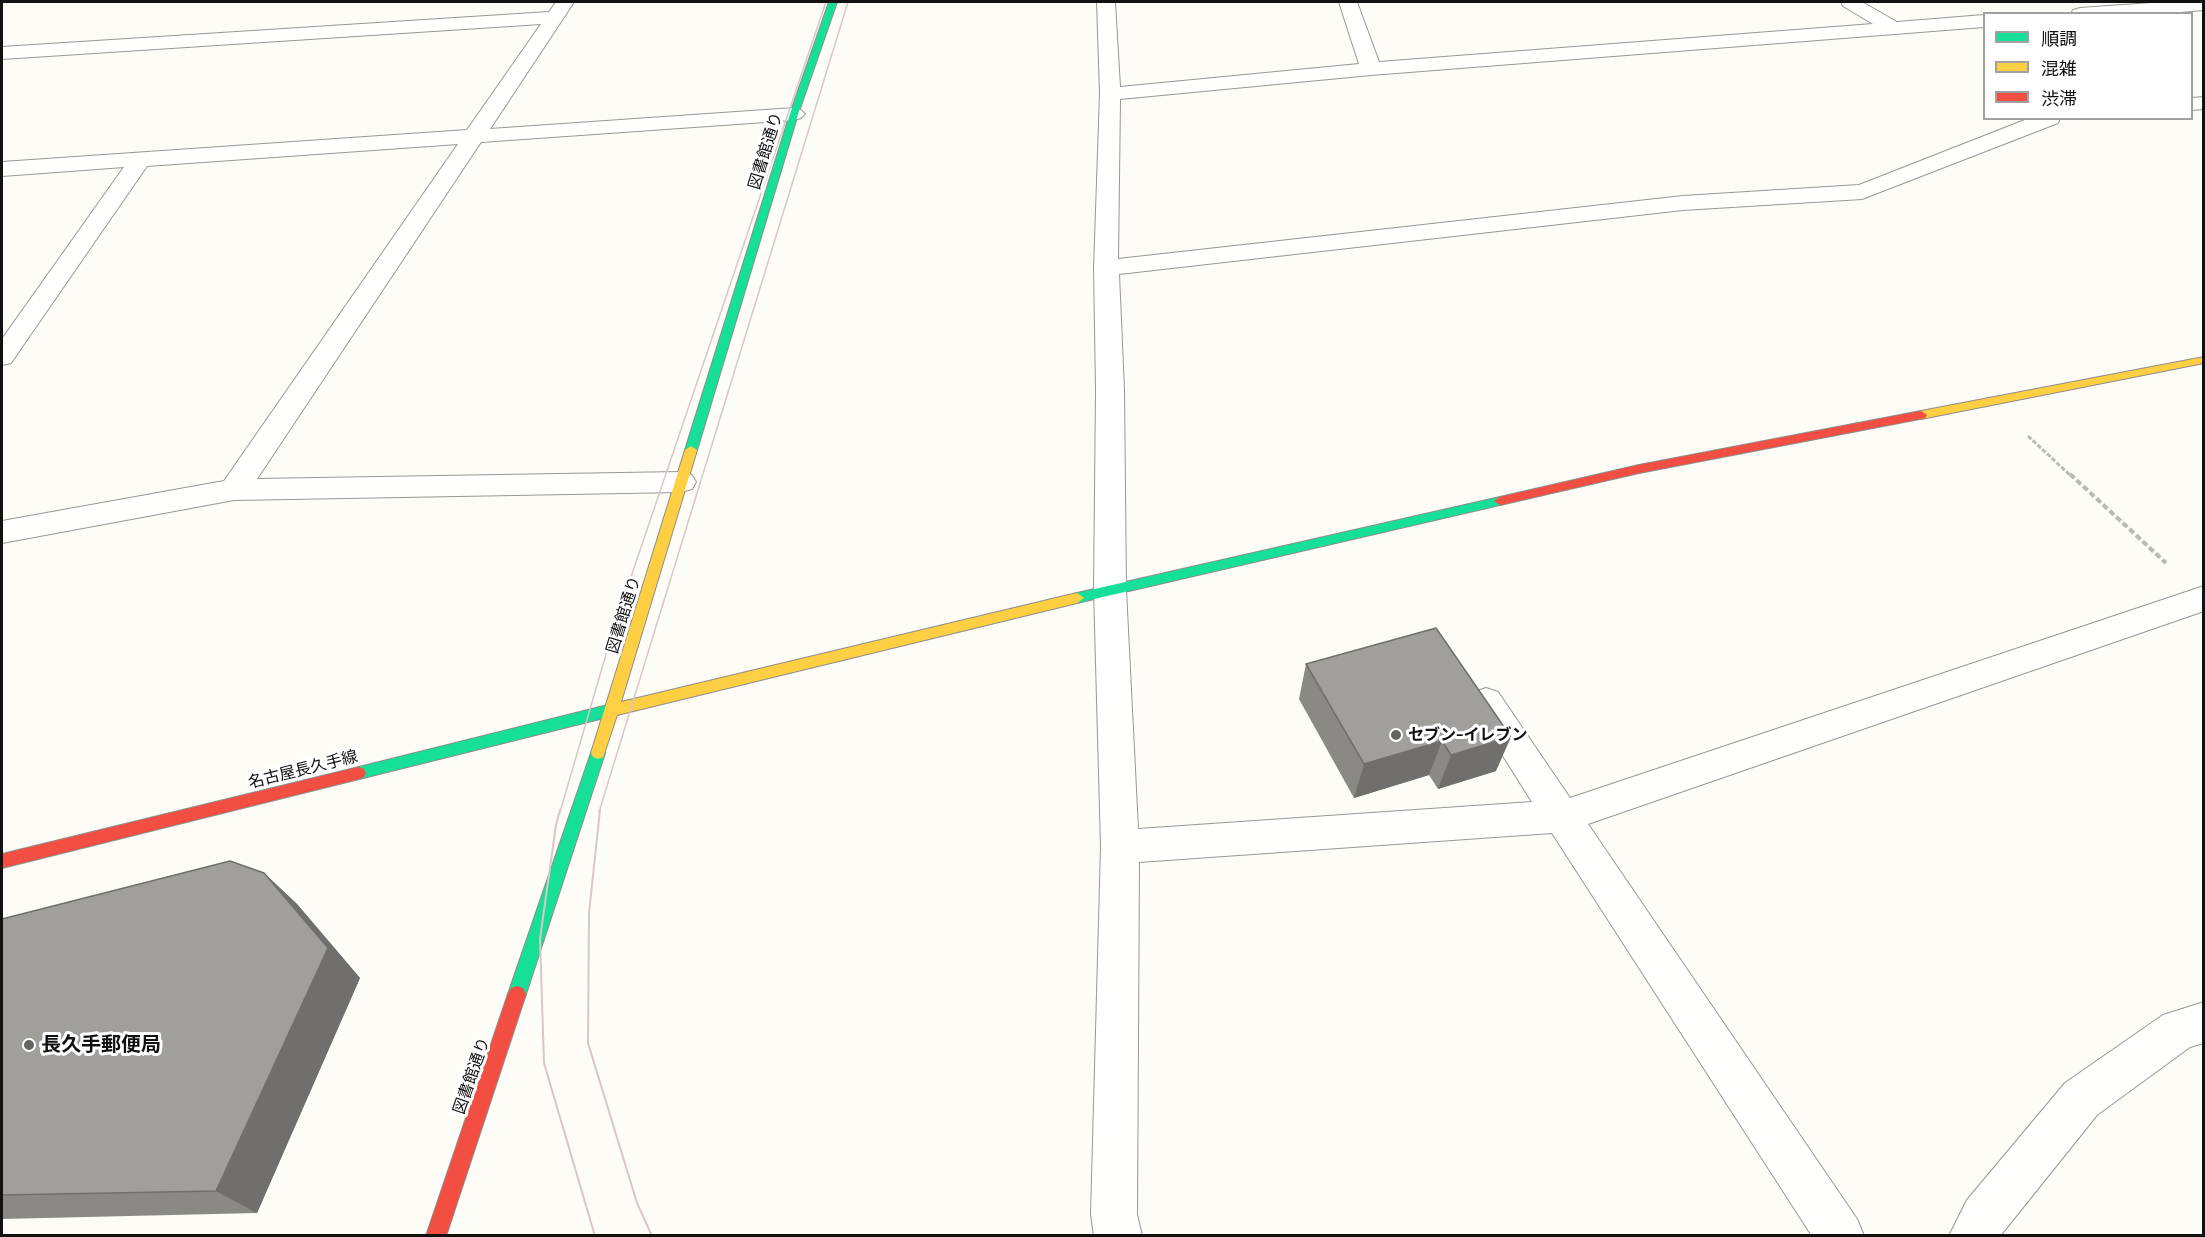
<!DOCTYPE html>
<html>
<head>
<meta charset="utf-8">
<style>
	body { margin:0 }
	#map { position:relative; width:2205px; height:1237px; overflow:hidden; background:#fdfcf7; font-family:Lora,"Noto Sans JP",serif }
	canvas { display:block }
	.frame { position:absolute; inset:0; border:3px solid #111; pointer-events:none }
	.legend { position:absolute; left:1983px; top:12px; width:210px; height:108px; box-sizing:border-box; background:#fff; border:2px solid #a0a0a0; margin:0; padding:8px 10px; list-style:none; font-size:18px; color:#111 }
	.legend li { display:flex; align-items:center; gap:12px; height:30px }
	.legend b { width:30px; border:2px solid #a0a0a0 }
</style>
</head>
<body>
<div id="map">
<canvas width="2205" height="1237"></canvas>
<div class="frame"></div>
<ul class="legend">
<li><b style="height:8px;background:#16e098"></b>順調</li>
<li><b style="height:8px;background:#ffcf43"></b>混雑</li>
<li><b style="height:8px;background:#f24e42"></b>渋滞</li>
</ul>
</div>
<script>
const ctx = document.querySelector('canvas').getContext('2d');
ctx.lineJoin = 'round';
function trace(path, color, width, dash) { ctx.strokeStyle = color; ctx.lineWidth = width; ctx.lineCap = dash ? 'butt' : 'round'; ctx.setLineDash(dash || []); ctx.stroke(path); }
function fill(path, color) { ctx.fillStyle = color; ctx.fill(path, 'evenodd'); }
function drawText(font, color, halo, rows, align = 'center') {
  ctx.font = font + ' Lora,"Noto Sans JP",serif'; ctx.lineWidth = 6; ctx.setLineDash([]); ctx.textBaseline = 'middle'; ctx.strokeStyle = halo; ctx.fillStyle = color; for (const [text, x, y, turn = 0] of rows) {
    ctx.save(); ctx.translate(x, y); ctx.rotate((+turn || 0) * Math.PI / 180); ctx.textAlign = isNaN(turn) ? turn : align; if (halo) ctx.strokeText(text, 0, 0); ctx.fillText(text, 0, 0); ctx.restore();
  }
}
const street = new Path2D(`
	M556 2H574L490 129 794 108 801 110 805 114 801 118 794 120 481 142 257 479 681 472 692 475 696 482 692 489 681 492 234 500 2 543V521L224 481 458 144 147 166 11 363 2 365V339L124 167 2 176V162L467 130 541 24 2 59V47L549 12Z
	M1097 2H1115L1120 87 1359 64 1339 2H1357L1379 62 1873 24 1843 6 1841 2H1862L1897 22 1984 15V27L1371 75 1120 99 1118 259 1683 196 1859 185 2030 118H2060L2058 123 1862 199 1683 210 1119 274 1124 390 1126 590 1138 829 1532 802 1469 702 1474 692 1486 688 1498 692 1570 798 2204 586V611L1588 824 1857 1219 1864 1236H1812L1552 833 1139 862 1137 1214 1142 1236H1094L1091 1214 1101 847 1094 590 1096 390 1094 268 1100 94Z
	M2166 2H2204V10L2156 14H2071L2073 10 2080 8Z
	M2204 97V109L2192 110V98Z
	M2204 1002V1043L2190 1047 2097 1115 2000 1236H1949L1967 1200 2065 1083 2163 1015Z`);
const fast = new Path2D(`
	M829 2H837L798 114 697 450 695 453H687L685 450 790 114Z
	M1500 497 1504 498 1506 501 1504 504 1077 603 1070 598 1077 593Z
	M612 704 617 706 619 710 617 714 612 716 359 779 354 777 352 773 354 769 359 767Z
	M598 747 603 749 605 753 526 994 523 1000 517 1002 511 1000 508 994 591 753 593 749Z`);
const slow = new Path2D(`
	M2204 357V363L1921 419 1915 415 1921 411Z
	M691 446 697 450 621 702 1077 593 1084 598 1077 603 617 715 603 757 598 759 593 757 591 753 685 450Z`);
const jam = new Path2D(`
	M1921 411 1927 415 1925 418 1639 473 1500 505 1494 501 1500 497 1639 465Z
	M359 767 364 769 366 773 364 777 359 779 2 868V854Z
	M517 986 523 988 526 994 446 1236H426L508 994 511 988Z`);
trace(street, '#979795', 2);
trace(fast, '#8e8d8b', 2);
trace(slow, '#8e8d8b', 2);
trace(jam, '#8e8d8b', 2);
trace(new Path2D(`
	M2028 436 2071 476`), '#b9b9b8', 3, [4.5, 2]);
trace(new Path2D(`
	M2070 474 2166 563`), '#b9b9b8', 4, [6, 3]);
fill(street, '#fffffe');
fill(fast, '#16e098');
fill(slow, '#ffcf43');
fill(jam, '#f24e42');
trace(new Path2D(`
	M560 812 614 627 826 2
	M599 812 848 2`), '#d9c6c7', 1.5);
trace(new Path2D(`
	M560 810 556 825 540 939 544 1063 595 1236
	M600 810 589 913 588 1043 637 1203 652 1236`), '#d9c6c7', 2);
fill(new Path2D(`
	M1306 664 1496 771 1438 789 1429 775 1354 798 1299 699Z
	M264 873 297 904 360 978 257 1213 2 1219V919Z`), '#8a8986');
fill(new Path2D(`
	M1511 737 1496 771 1438 789 1451 755Z
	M1442 741 1429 775 1354 798 1364 764Z
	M264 873 297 904 360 978 257 1213 216 1191Z`), '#716f6d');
const building = new Path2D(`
	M1436 628 1511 737 1451 755 1442 741 1364 764 1306 664Z
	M230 861 264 873 328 948 216 1191 2 1195V919Z`);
fill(building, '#a19f9c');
trace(building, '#716f6d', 1.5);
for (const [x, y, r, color] of [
	[1396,735,6,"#646362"],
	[29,1045,6,"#646362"]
]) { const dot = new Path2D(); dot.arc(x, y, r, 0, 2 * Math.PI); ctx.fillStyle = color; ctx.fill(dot); trace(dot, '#fff', 2); }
drawText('16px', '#111', '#fff', [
	["図書館通り",766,151,-73],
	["図書館通り",624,615,-73],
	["名古屋長久手線",303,770,-14],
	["図書館通り",472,1076,-71]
]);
drawText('bold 16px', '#111', '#fff', [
	["セブン-イレブン",1408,735]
], 'left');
drawText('bold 20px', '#111', '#fff', [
	["長久手郵便局",41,1045]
], 'left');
</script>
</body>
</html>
